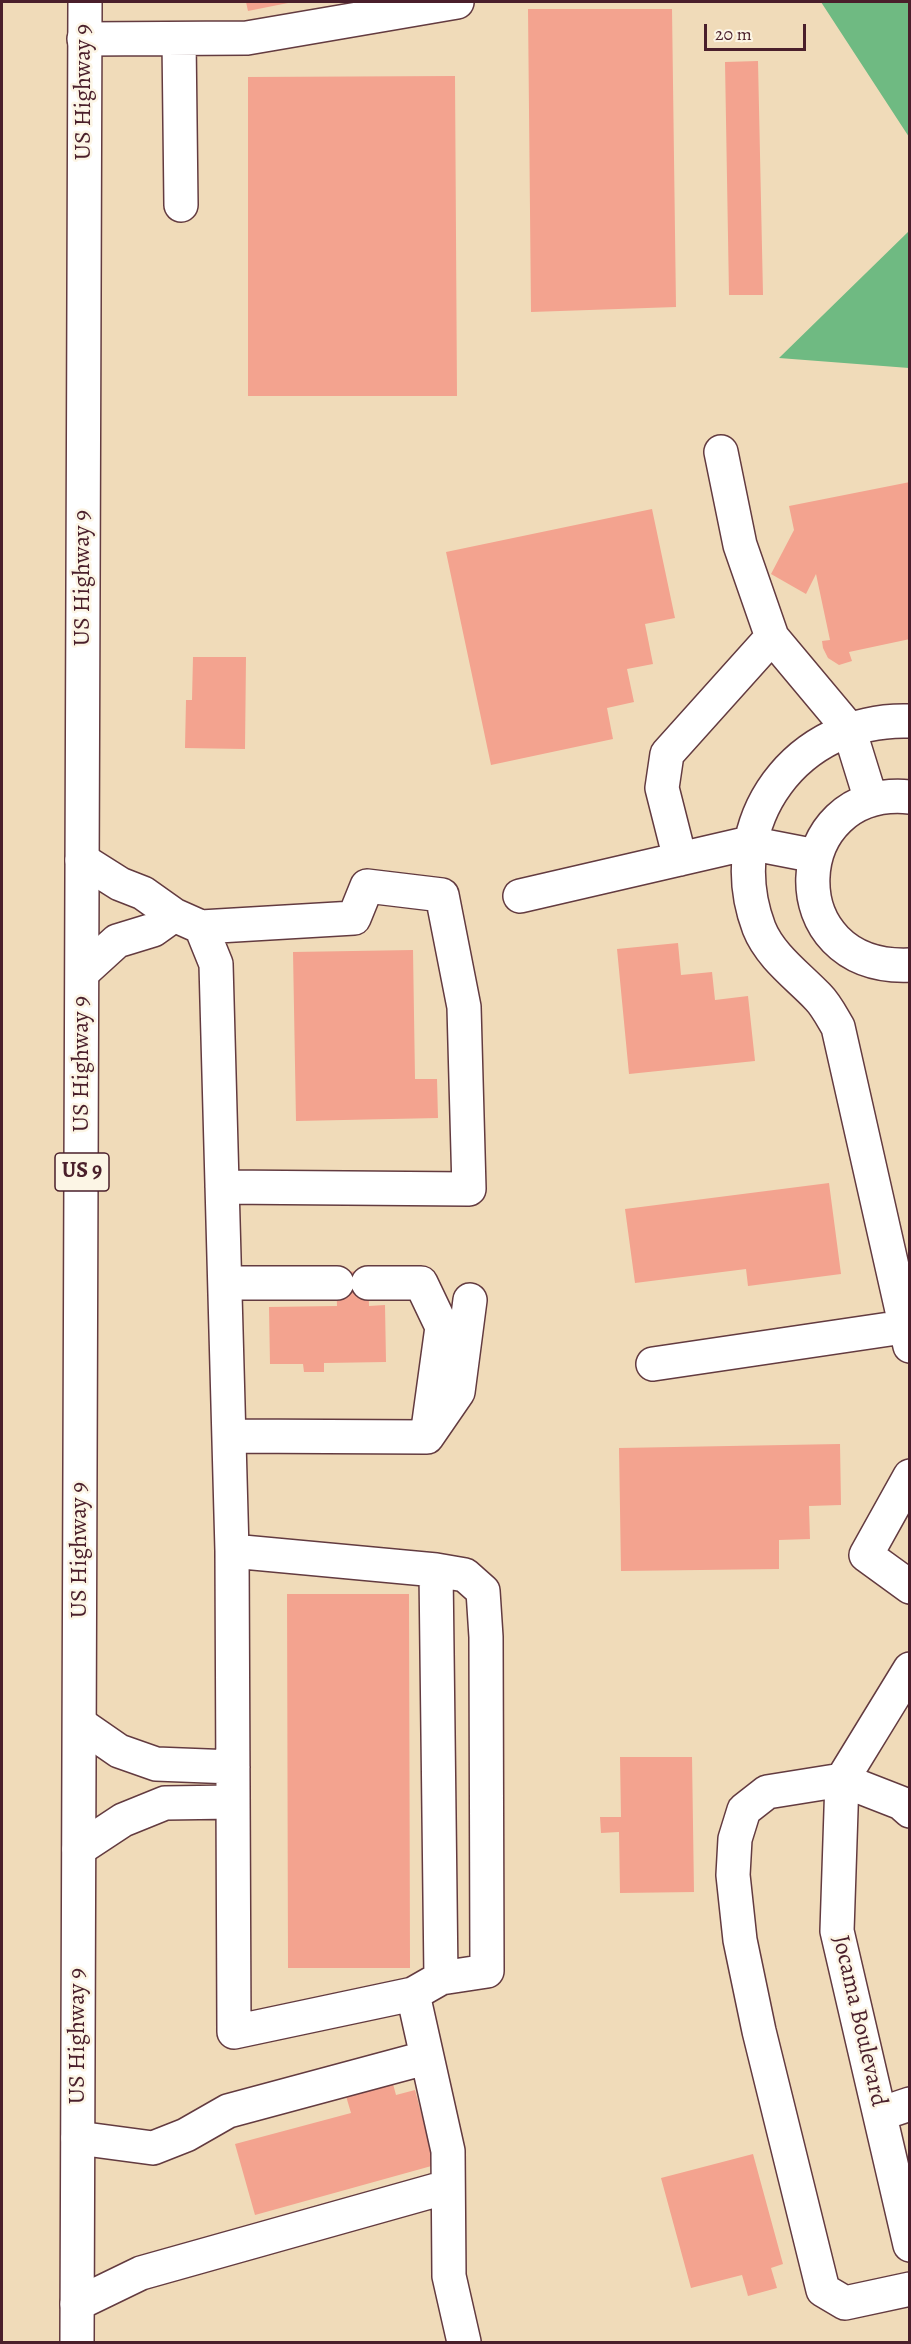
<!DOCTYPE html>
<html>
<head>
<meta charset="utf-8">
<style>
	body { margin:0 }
	#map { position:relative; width:911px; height:2344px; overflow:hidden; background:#f0dbb9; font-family:Alegreya,serif }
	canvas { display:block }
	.frame { position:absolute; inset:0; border:3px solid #4a1f2b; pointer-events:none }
	.scale { position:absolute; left:704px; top:24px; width:102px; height:27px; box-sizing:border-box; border:3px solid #4a1f2b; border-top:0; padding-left:8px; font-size:18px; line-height:21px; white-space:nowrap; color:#4a1f2b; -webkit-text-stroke:4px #fcf5e5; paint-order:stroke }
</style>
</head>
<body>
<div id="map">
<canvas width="911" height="2344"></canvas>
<div class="frame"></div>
<div class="scale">20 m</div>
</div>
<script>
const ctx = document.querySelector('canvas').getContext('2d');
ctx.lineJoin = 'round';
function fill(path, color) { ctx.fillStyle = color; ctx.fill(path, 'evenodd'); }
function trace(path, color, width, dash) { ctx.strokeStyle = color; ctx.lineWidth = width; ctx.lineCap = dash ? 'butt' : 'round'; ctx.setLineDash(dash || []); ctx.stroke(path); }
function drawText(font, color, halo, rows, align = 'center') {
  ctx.font = font + ' Alegreya,serif'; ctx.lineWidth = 5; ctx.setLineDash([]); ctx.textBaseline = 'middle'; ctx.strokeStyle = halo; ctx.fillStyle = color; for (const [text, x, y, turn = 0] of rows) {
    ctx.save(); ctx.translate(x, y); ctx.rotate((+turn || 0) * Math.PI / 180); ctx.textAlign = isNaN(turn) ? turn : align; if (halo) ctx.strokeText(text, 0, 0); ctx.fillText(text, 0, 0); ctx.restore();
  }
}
fill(new Path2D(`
	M821 2H909V137Z
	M909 231V368L779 358Z`), '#6fba82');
fill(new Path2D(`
	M246 2H288V3L248 11Z
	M528 9H672L676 307 531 312Z
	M758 61 763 295H729L725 62Z
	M455 76 457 396H248V77Z
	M910 482V639L849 652 852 661 839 665 828 658 823 648 822 641 830 640 816 574 806 594 771 574 794 530 789 506Z
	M652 509 675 618 645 624 653 664 627 669 634 702 607 708 613 739 491 765 446 552Z
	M193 657H246L245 749 185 748 186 700H192Z
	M678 943 681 975 712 972 715 1000 748 996 755 1061 629 1074 617 949Z
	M413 950 415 1079H437L438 1118 296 1121 293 952Z
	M829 1183 841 1274 748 1286 746 1269 635 1283 625 1209Z
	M368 1271 369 1306 385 1305 386 1362 324 1363V1372H304L303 1364H270L269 1307 337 1306 336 1272Z
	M840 1444 841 1505 809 1506 810 1539 779 1540V1569L621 1571 619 1448Z
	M287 1594H409L410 1968H288Z
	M620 1757H692L694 1892 620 1893 619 1832 601 1833 600 1817H621Z
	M390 2073 396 2095 415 2090 435 2165 255 2215 235 2144 351 2113 343 2086Z
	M753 2154 783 2264 771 2268 777 2288 748 2296 742 2275 691 2288 661 2178Z`), '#f3a38f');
const minor = new Path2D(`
	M84 39 247 38 457 2
	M179 39 181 205
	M721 452 740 545 772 637
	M910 721C797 717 719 822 759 928 770 956 798 976 818 997 826 1005 832 1017 838 1027L910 1346
	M910 797C786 784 775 971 910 965
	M680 859 662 788 667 754 772 637 849 729 871 800
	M82 860 120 884 143 893 174 915 201 927 216 964 232 1551 234 2032 413 1994 441 1978 487 1971 486 1637 483 1591 465 1575 436 1570 232 1551
	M520 896 749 843 816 856
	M201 927 354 918 367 886 442 895 464 1007 469 1189 222 1187
	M83 972 117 941 153 930 174 915
	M225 1283H337
	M368 1283H421L442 1327 428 1429
	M653 1364 910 1326
	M229 1436 427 1437 458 1392 470 1300
	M910 1476 866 1555 910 1587
	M436 1570 441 1978
	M910 1669 842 1780 837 1931 910 2245
	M80 1724 119 1751 156 1764 233 1767
	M910 1811 901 1803 842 1780 767 1792 744 1810 735 1839 733 1875 740 1940 759 2031 823 2290 845 2303 910 2289
	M79 1849 123 1820 165 1803 233 1802
	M413 1994 448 2151 449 2276 464 2342
	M880 2114 910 2104
	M78 2138 153 2148 186 2135 228 2111 425 2058
	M77 2304 141 2273 447 2187`);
const highway = new Path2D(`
	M77 2342 85 2`);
trace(minor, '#633b40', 36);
trace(highway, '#633b40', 36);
trace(minor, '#fff', 33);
trace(highway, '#fff', 33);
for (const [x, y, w] of [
	[82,1172,54]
]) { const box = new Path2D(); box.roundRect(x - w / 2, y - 19, w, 38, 4.5); ctx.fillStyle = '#fcf5e5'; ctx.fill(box); trace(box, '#4a1f2b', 1.5); }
drawText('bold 22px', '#4a1f2b', null, [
	["US 9",82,1172]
]);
drawText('24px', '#4a1f2b', '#fcf5e5', [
	["US Highway 9",84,92,-90],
	["US Highway 9",83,578,-90],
	["US Highway 9",82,1064,-90],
	["US Highway 9",80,1550,-90],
	["Jocama Boulevard",859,2021,77],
	["US Highway 9",78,2036,-90]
]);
</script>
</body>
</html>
